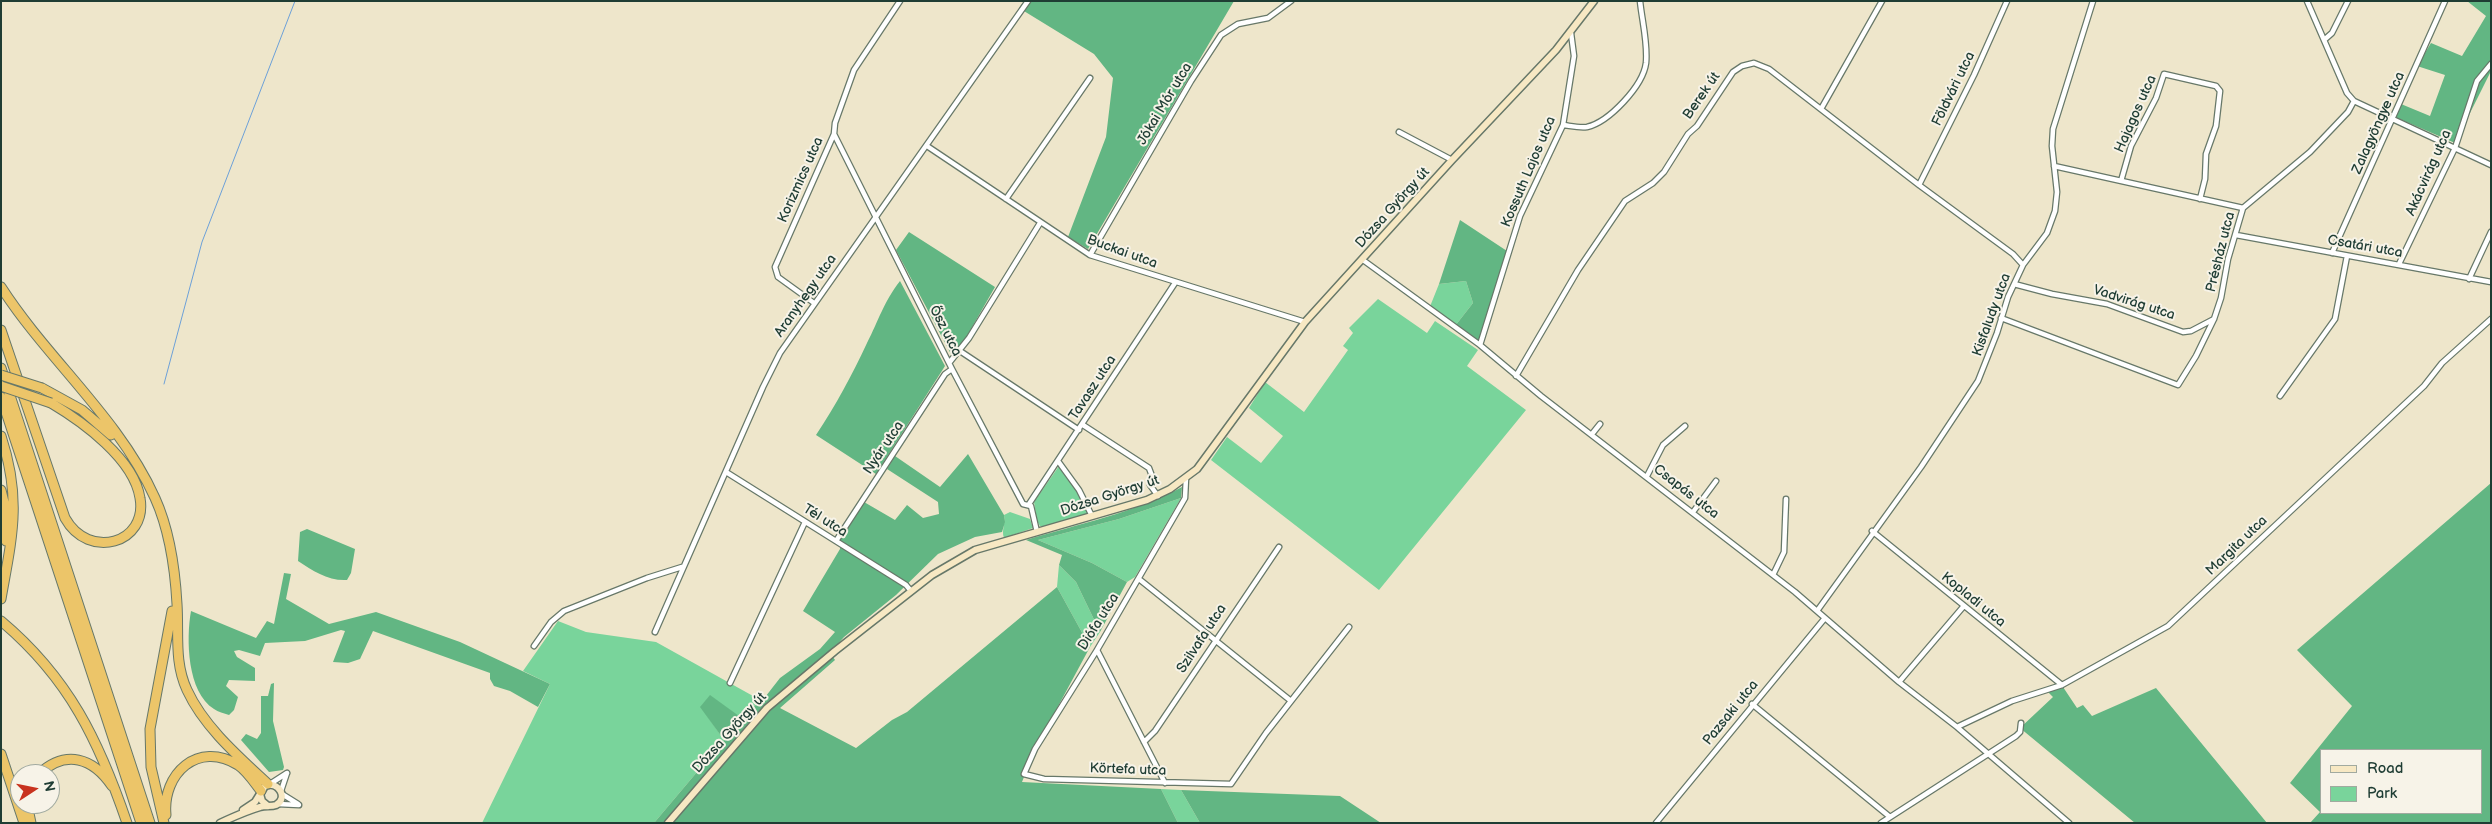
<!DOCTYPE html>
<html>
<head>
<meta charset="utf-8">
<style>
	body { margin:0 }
	#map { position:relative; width:2492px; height:824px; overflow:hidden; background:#eee6cb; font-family:"Balsamiq Sans",sans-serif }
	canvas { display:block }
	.frame { position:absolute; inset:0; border:2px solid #1f3d34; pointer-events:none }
	.legend { position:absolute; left:2320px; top:749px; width:162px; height:65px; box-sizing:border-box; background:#f7f3e8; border:1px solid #a1aaa0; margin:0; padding:6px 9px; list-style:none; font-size:15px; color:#1f3d34 }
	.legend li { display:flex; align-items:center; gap:10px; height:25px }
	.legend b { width:25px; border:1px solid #a1aaa0 }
	.north { position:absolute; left:10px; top:764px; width:50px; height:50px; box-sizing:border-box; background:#f7f3e8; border:1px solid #a1aaa0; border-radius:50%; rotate:79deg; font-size:14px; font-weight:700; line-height:20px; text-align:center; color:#1f3d34 }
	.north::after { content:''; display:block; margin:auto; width:18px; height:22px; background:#c8321e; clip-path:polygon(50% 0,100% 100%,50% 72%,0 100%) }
</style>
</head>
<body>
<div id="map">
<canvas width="2492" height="824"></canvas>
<div class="frame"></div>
<ul class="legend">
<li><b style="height:6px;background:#f7e8c3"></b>Road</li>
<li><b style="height:14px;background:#79d49b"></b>Park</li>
</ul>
<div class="north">N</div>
</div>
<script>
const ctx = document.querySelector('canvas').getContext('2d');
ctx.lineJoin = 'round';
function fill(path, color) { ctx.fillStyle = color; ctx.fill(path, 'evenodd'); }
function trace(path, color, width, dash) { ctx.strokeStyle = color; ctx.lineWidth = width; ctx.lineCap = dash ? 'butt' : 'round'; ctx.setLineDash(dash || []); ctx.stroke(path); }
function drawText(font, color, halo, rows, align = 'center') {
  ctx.font = font + ' "Balsamiq Sans",sans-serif'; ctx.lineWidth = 4; ctx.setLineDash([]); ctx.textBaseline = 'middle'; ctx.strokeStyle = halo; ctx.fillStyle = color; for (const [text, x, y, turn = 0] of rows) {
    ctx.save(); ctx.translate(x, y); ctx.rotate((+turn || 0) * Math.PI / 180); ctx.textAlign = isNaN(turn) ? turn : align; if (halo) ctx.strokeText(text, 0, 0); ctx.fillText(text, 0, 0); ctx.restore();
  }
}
fill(new Path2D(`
	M1466 281 1473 303 1455 326 1429 309 1439 284Z
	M1378 299 1427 333 1435 321 1478 350 1467 366 1526 410 1379 590 1211 460 1227 437 1261 463 1283 436 1249 408 1265 382 1304 412 1348 350 1343 346 1353 333 1349 328Z
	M1059 466 1064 469 1089 513 1047 526H1040L1037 521 1034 502Z
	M1181 498 1135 577 1127 582 1092 563 1038 540 1119 519Z
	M1010 512 1030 519 1033 528 1004 538C1001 530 1006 524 1004 515Z
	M1059 565 1076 582 1100 632 1090 647 1057 587Z
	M558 621 586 632 656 642 762 701 738 716 710 696 701 707 724 740 654 823H482L550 684 523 671Z
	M1161 789 1181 790 1200 823H1178Z`), '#79d49b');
fill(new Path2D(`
	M1024 1H1234L1088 249 1068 237 1106 137 1113 78 1094 54 1019 8Z
	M2467 1H2491V71L2455 143 2395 117 2401 104 2430 116 2445 75 2417 66 2431 43 2462 56 2486 16Z
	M1460 220 1507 251 1480 342 1455 326 1473 303 1466 281 1439 284Z
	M909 232 995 287 963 343 952 356 896 250Z
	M900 281 945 366 876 474 816 435C836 405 852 375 867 343 879 320 883 303 900 281Z
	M968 454 1004 515 1005 522 1002 532 975 537 938 554 896 595 844 637 830 653 835 660 780 708 856 748 892 720 907 712 1057 587 1090 647 1035 749 1022 782 1161 789 1178 823H654L724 740 700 707 710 695 739 716 762 701 780 678 820 649 835 632 803 611 840 549V536L864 502 895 520 907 505 923 518 939 514 938 502 887 469 895 456 940 487Z
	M2491 483V823H2310L2320 812 2290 783 2352 706 2297 650ZM2321 750H2481V813H2321Z
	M1182 487 1181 498 1119 519 1038 540 1092 563 1127 582 1100 632 1076 582 1059 565 1062 555 1026 540C1078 524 1134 513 1182 487Z
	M307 529 355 549 351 573 347 580C328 581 313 571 298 561L300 532Z
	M284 573 291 574 286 599 329 624 376 612 460 642 550 684 538 707 510 691 494 686 490 679V673L373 631 360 659 348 663 333 662 345 631 341 630 305 641 265 643 260 656 239 650 234 651 237 657 255 668V681L229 680 226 686 238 697 234 710 229 715C224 713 218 712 214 709 187 692 186 639 191 611L256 638 267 621 274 624Z
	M274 683 273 721 284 767 283 770 269 772 241 740 246 734 257 739 261 733V696H268L271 684Z
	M2063 687 2077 708 2083 705 2092 716 2156 688 2267 823H2135L2020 728 2053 697 2047 691Z
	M1181 790 1340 796 1381 823H1200Z`), '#62b683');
trace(new Path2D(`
	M164 384 202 242 295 1`), '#6ca0d8', 1);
const street = new Path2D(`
	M2307 1 2347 93 2354 101 2491 165
	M2324 40 2332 33 2348 1
	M1821 109 1882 1
	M1563 125C1571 126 1579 128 1587 127 1609 122 1643 86 1646 63 1648 43 1642 21 1640 1
	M1399 132 1452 160
	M834 134 952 369 1023 504 1031 506 1037 532
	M927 146 1090 255 1305 322
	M2054 166 2243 208
	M2121 181 2131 146 2156 98 2164 74 2216 86 2220 91 2216 126 2206 154 2205 179 2200 199
	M1919 185 1974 75 2007 1
	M1006 199 1090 78
	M2236 235 2491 282
	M2332 253 2445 1
	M1090 255 1191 81 1221 35 1238 24 1268 18 1291 1
	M1363 260 1480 345 1541 396 1795 592 1899 682 1957 727 2069 823
	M2399 264 2455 148 2477 81 2491 64
	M2469 279 2491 232
	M2014 284 2052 294 2107 304 2183 332 2191 331 2214 319
	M814 303 778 277 775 267 834 134 835 123 854 70 900 1
	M2001 318 2178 385 2196 356 2214 319 2221 298 2228 259 2243 208 2310 152 2348 112 2354 101
	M1480 345 1520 216 1563 125 1574 56 1571 33
	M960 351 1079 430
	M949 363 969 338 1040 223
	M1516 376 1578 270 1625 201 1653 183 1664 172 1688 134 1697 126 1733 72 1742 66 1754 63 1769 69 1919 185 2013 254 2023 265
	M2280 396 2335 319 2347 256
	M1083 425 1149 468 1152 476 1150 485 1158 496
	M1592 434 1600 424
	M1058 461 1079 490 1092 516
	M726 472 906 585 911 591
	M1647 476 1663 445 1685 426
	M1186 478 1185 498 1097 650 1035 749 1024 774 1044 779 1231 784 1266 733 1349 627
	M1029 504 1175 283
	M1693 512 1716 481
	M1872 531 2062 685
	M836 541 945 374 952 369
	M1773 575 1784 552 1786 499
	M1139 579 1291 701
	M1817 611 1921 467 1978 381 1997 333 2008 297 2023 265 2047 233 2055 211 2057 192 2052 146 2053 129 2093 1
	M655 632 763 387 780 353 1028 1
	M534 646 551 622 564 611 647 578 682 567
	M1097 650 1165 783
	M1899 682 1963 607
	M730 683 805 522
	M1752 704 1890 817
	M1957 727 2012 701 2062 685 2168 626 2424 386 2442 363 2491 319
	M1144 742 1155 731 1279 547
	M270 784 287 773
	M281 791 287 773
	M282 794 298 804
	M278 804 299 805
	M1656 823 1825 618
	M1881 823 2016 736 2020 732 2021 723`);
const secondary = new Path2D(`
	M243 810 255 802 260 794
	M220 823C233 817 246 811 260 807 265 805 271 807 276 805 289 798 278 780 265 786L260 794 262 801 268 806
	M668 823 767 708 835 651 932 575 975 550 1147 500 1170 489 1197 469 1305 322 1452 160 1556 50 1594 1`);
const highway = new Path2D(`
	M1 287C48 360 119 418 155 498 170 531 175 568 177 604 179 634 174 662 187 690 204 727 239 757 268 784
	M1 330 65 518C89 561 148 543 140 498 134 459 83 422 51 403
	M1 368 150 823
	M42 388 82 410 111 435
	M1 397 141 823
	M1 436C22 500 12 537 1 599
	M1 490 6 510V541
	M1 621C69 678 99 741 127 823
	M1 754 24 823
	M39 774C66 749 93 758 112 786
	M27 804 31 823
	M166 815C162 774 198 740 238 765 247 771 254 782 261 791
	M164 823 151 767 150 729 172 611`);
trace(street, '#677869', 7);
trace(secondary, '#677869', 9);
trace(highway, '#677869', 11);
trace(street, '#fff', 4.5);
trace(secondary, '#f7e8c3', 6);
trace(highway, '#ecc569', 9);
const highwayBridge = new Path2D(`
	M1 375 42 388
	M1 386 51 403`);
trace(highwayBridge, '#677869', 11, []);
trace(highwayBridge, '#ecc569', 9);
drawText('14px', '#1f3d34', '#f7f3e8', [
	["Földvári utca",1954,89,-64],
	["Berek út",1702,96,-55],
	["Jókai Mór utca",1165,104,-59],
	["Hajagos utca",2136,114,-66],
	["Zalagyöngye utca",2379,123,-66],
	["Kossuth Lajos utca",1529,172,-67],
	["Akácvirág utca",2429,173,-66],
	["Korizmics utca",801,180,-66],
	["Dózsa György út",1393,208,-48],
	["Csatári utca",2365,247,10],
	["Buckai utca",1122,252,20],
	["Présház utca",2221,252,-76],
	["Aranyhegy utca",806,296,-55],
	["Vadvirág utca",2134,303,18],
	["Kisfaludy utca",1992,315,-70],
	["Ősz utca",945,331,63],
	["Tavasz utca",1093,388,-57],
	["Nyár utca",884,448,-56],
	["Csapás utca",1686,492,38],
	["Dózsa György út",1110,496,-18],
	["Tél utca",825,521,32],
	["Margita utca",2237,546,-44],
	["Kopladi utca",1973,600,39],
	["Diófa utca",1099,622,-58],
	["Szilvafa utca",1202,639,-57],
	["Pazsaki utca",1731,713,-51],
	["Dózsa György út",730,733,-48],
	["Körtefa utca",1128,770,2]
]);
</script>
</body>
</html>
